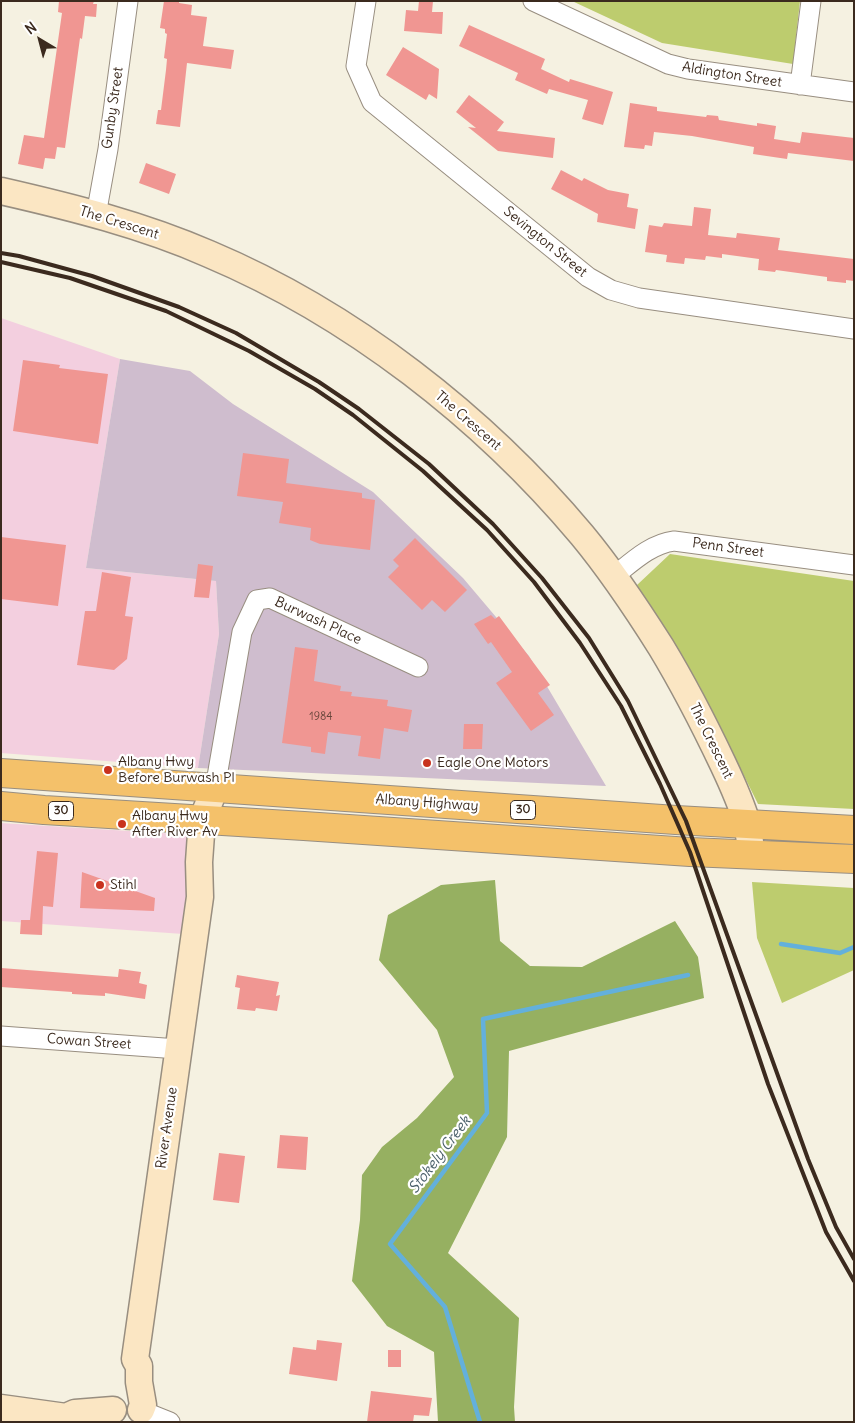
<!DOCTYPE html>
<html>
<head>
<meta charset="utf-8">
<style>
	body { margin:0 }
	#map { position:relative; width:855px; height:1423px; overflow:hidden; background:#f5f1e1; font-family:Delius,sans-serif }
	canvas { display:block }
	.frame { position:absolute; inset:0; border:2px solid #3b2a1e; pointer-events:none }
	.north { position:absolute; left:15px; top:15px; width:50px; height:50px; -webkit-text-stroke:4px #fff; paint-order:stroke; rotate:323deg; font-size:14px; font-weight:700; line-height:20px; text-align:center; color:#3b2a1e }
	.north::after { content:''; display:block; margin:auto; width:18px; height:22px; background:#3b2a1e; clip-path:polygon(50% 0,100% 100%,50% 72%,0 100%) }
</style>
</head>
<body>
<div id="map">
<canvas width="855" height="1423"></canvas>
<div class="frame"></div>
<div class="north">N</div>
</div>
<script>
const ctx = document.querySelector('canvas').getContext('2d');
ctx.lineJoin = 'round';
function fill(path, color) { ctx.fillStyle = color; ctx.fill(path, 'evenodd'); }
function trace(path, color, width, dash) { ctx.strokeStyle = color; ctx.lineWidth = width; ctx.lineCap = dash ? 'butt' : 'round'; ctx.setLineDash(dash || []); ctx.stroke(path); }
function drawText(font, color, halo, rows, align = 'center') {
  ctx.font = font + ' Delius,sans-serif'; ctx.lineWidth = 4.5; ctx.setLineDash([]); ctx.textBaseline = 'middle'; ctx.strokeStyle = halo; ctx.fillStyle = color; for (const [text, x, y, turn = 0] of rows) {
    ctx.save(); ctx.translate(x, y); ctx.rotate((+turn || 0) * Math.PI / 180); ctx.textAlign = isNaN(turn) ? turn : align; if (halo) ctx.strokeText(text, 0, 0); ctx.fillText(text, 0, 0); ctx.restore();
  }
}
fill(new Path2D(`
	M1 318 120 359 86 568 216 581 219 634 198 768 1 753Z
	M1 823 209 836 197 935 1 921Z`), '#f3cfdf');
fill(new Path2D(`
	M120 359 190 371 233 404 373 492 463 578 529 656 606 786 198 768 219 634 216 581 86 568Z`), '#cfbdce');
fill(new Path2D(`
	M572 1H800L793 64 662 43Z
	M670 554 854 581V809L758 804 699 685 637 585Z
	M752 882 854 888V970L782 1003 757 938Z`), '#bdcc6e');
fill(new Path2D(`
	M495 880 500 941 530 966 582 967 675 921 698 957 704 998 509 1051 507 1137 448 1253 519 1318 514 1407 515 1422H438L434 1352 387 1326 352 1281 360 1220 362 1175 382 1147 417 1118 454 1077 437 1030 379 960 388 915 441 885Z`), '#96b061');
trace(new Path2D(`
	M781 944 840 953 854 947
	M480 1422 445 1307 390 1244 487 1113 483 1019 688 975`), '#63b0dc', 4.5);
fill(new Path2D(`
	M59 1H94L93 4H97L96 17 85 16 82 39 80 38 65 148 57 147 55 159 45 158 43 169 18 164 24 135 44 138 62 13 58 12Z
	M164 1H179V3L192 5 191 15 207 17 203 46 234 50 231 69 187 63 180 127 156 124 158 110H161L166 70 167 59 164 58 167 34 165 33V29L160 28Z
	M419 1H433L432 12H443L442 34 404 31 406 10 418 11Z
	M469 25 545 59 541 69 569 82 570 79 613 92 603 125 582 119 588 100 549 89 547 94 515 80 518 73 459 46Z
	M403 47 439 69 437 99 429 94 426 100 386 75Z
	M469 95 504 122 497 131 555 138 553 158 498 151 468 127 476 128 456 112Z
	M630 103 657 107V111L706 117 707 115 718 116 719 120 757 126V123L776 126 774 139 800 143 802 132 854 138V161L788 153 787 159 753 154 754 147 692 136 654 132 652 146 645 145 644 149 624 147Z
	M146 163 176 174 169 194 139 183Z
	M561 170 582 181 584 178 608 190 629 194 627 207 638 209 635 229 597 222 598 214 551 189Z
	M694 207 711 209 708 235 736 238 737 233 780 238 778 250 854 259V281L846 280V283L827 281V277L776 270 775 272 758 270 759 259 722 254V258L706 256 705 260 685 258 684 264 666 262 667 255 645 252 649 225 662 227 664 223 692 226Z
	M23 360 60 365 59 368 108 374 98 444 13 431Z
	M243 453 289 459 286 483 362 493V498L375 500 370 550 320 544 310 540 311 528 279 523 283 502 237 496Z
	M1 537 66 545 58 606 1 599Z
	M415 538 467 590 445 612 432 600 422 610 388 577 399 566 393 560Z
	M198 564 213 566 209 598 194 597Z
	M102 572 131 577 125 616 133 617 127 659 114 670 77 665 85 611H96Z
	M491 615 495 619 499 616 550 685 538 693 554 715 531 731 496 683 512 672 491 642 488 644 474 624Z
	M295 647 318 650 314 681 341 686 340 691 352 692 351 696 388 700 387 706 412 710 408 732 384 728 380 759 358 756 361 736 328 732 325 754 311 752V747L282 743Z
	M464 724H483L482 749H463Z
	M37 851 58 853 53 907 43 906 42 935 20 934 21 920H30Z
	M82 872 155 898 154 911 80 908Z
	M1 968 118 977 119 969 141 972 139 983 147 985 145 999 105 993V996L72 994V992L1 987Z
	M237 975 279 982 276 996 280 995 277 1011 256 1008 255 1011 237 1009 240 988 235 987Z
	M280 1135 308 1137 306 1170 277 1168Z
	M219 1153 245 1156 239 1203 213 1200Z
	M317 1340 342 1343 337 1381 289 1374 293 1347 316 1350Z
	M388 1350H401V1367H388Z
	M371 1391 432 1398 429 1416 414 1415 413 1422H367Z`), '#f09692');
const street = new Path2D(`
	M366 1 356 66 372 102 588 277 611 290 639 298 854 329
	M533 1 668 64 688 69 854 92
	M800 85 811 1
	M96 215 108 149 128 1
	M613 577C631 563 650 544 674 541L854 565
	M215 788 242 632 257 600 270 598 418 667
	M1 1036 178 1049
	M145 1414H150L170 1422`);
const secondary = new Path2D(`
	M1 191C71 207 143 225 209 254 351 314 483 417 582 535 611 570 637 609 661 647 684 685 704 724 723 764 732 783 741 803 747 823 749 833 750 844 752 854
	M1 1408 66 1417 75 1413 113 1410
	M141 1410 143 1405 139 1382V1366L135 1359 200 897 199 862 202 820 215 788`);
const highway = new Path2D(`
	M1 773 676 820 854 830
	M1 806 44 810 304 826 690 852 854 859`);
trace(street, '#988e80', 21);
trace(secondary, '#988e80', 29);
trace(highway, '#988e80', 30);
trace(street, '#fff', 19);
trace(secondary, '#fbe6c3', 26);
trace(highway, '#f4c16a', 28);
trace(new Path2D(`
	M1 253 19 256 92 276 179 307 236 333 319 382 359 409 429 464 493 524 542 578 589 638 628 701 686 821 808 1159 836 1227 854 1259
	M1 262 70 278 166 311 249 351 315 389 353 415 423 471 487 530 534 582 580 643 621 706 660 784 690 852 768 1084 826 1232 854 1281`), '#3b2a1e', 4);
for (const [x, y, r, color] of [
	[427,763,5,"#c8321e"],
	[108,770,5,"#c8321e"],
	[122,824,5,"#c8321e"],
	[100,885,5,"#c8321e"]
]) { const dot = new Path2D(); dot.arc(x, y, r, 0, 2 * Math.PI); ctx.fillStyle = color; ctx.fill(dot); trace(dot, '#fff', 2); }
drawText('11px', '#68453b', null, [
	["1984",321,717]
]);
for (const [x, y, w] of [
	[523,810,25],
	[61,811,25]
]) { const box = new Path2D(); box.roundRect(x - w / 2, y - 9.5, w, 19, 4); ctx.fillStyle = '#fff'; ctx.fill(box); trace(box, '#3b2a1e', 1); }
drawText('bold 12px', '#3b2a1e', null, [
	["30",523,810],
	["30",61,811]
]);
drawText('14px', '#3b2a1e', '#fff', [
	["Aldington Street",732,75,9],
	["Gunby Street",113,108,-82],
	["The Crescent",119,223,17],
	["Sevington Street",545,242,39],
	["The Crescent",468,421,41],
	["Penn Street",728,548,8],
	["Burwash Place",318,621,25],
	["The Crescent",711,741,64],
	["Albany Highway",427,803,4],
	["Cowan Street",89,1042,4],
	["River Avenue",167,1128,-82]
]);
drawText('14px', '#3b2a1e', '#fff', [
	["Albany Hwy",118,762],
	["Before Burwash Pl",118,778],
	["Eagle One Motors",437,763],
	["Albany Hwy",132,816],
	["After River Av",132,832],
	["Stihl",110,885]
], 'left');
drawText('italic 15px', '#4b606a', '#fff', [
	["Stokely Creek",440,1155,-53]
]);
</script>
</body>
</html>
